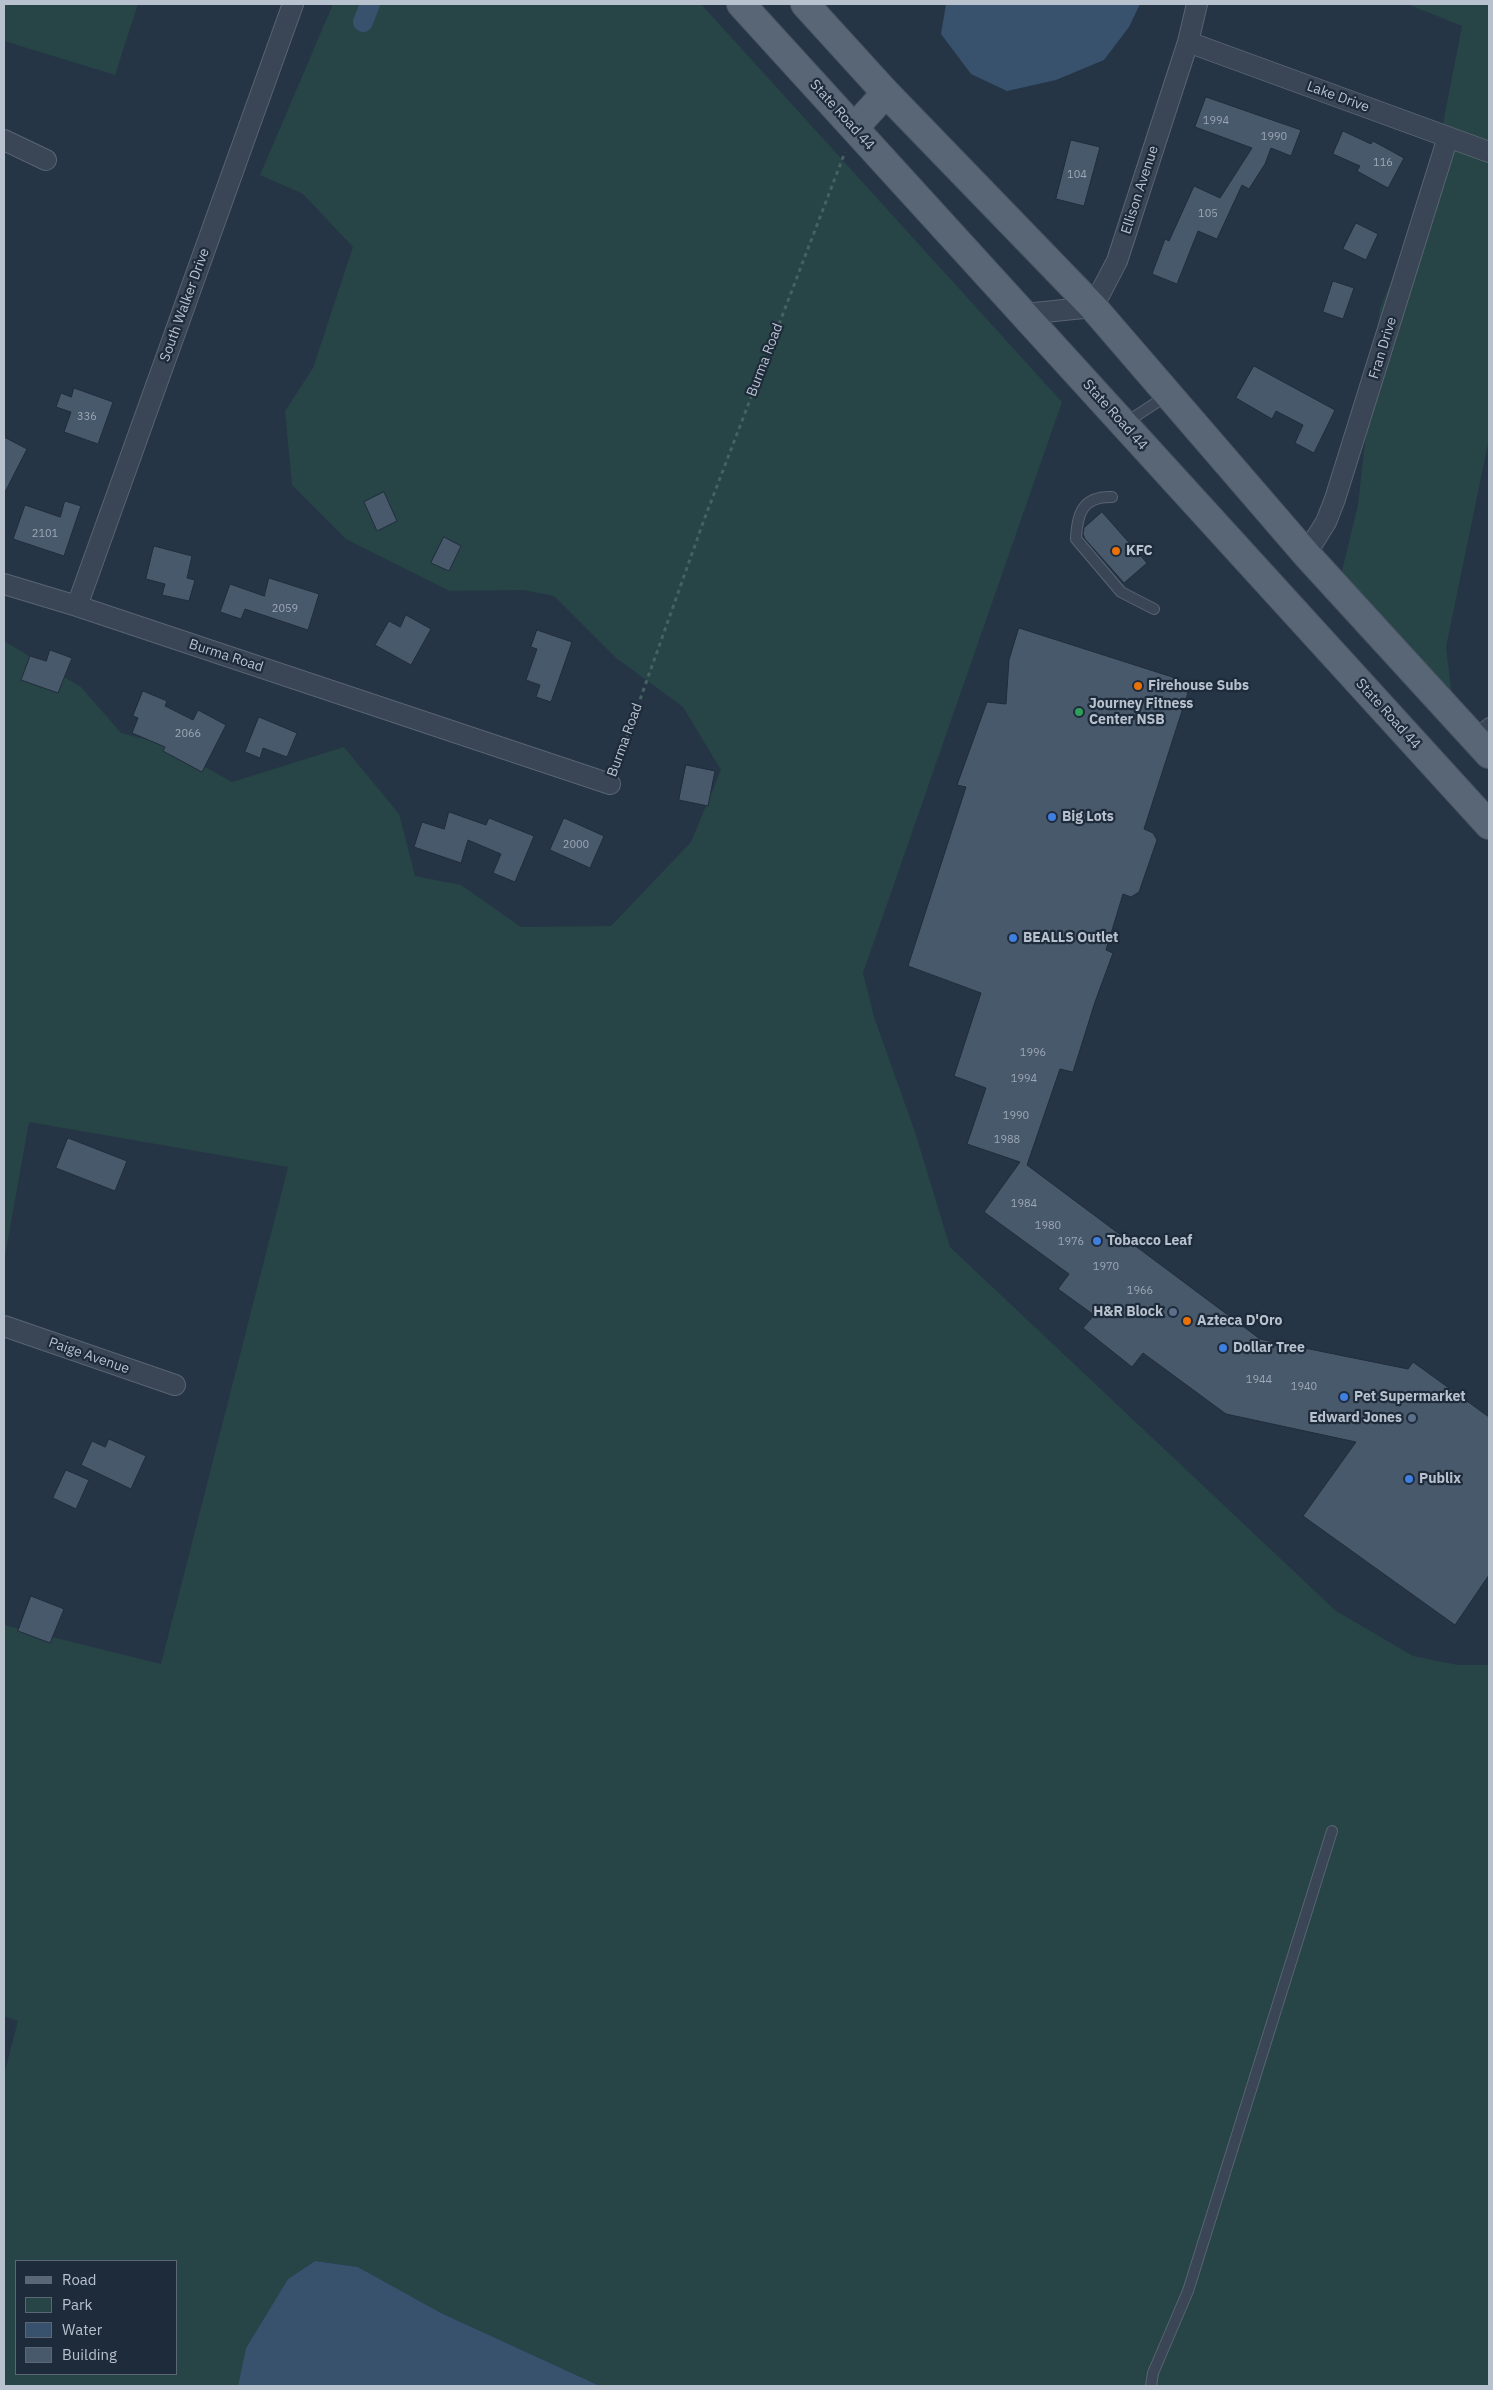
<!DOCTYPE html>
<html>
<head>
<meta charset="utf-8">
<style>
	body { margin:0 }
	#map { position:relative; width:1493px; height:2390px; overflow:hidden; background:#253545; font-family:"IBM Plex Sans",sans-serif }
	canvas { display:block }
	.frame { position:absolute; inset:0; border:5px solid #b8c1ce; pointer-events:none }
	.legend { position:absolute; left:15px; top:2260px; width:162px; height:115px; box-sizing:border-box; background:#1e2b3a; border:1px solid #5c6775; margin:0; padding:6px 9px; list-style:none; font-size:15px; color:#b8c1ce }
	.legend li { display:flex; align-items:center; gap:10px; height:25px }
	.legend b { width:25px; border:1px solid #5c6775 }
</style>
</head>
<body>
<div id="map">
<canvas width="1493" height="2390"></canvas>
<div class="frame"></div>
<ul class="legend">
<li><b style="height:6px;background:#586675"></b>Road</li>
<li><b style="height:14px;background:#274446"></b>Park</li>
<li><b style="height:14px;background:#38516d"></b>Water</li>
<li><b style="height:14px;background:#49596c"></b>Building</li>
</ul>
</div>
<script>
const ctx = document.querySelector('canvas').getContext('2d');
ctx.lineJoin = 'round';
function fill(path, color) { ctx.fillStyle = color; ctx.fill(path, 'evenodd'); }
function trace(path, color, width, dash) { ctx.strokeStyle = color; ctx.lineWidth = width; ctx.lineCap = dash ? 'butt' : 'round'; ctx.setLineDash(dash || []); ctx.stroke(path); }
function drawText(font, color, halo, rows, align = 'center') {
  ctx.font = font + ' "IBM Plex Sans",sans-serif'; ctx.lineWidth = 4.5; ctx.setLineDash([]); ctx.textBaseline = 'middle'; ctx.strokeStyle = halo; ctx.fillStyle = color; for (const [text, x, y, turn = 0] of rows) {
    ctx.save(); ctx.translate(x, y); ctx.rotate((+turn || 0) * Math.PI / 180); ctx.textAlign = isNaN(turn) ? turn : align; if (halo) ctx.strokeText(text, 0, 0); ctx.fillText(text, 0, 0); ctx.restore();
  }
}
fill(new Path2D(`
	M4 4H138L115 75 4 41Z
	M333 4H701L1062 402 863 973 874 1017 915 1132 950 1247 1336 1611 1413 1656 1458 1665H1489V2386H600L441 2313 358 2267 315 2261 288 2279 246 2348 238 2386H4V2075L18 2021 4 2016V1625L161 1664 288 1167 29 1122 4 1261V641L81 687 121 733 164 744 232 782 344 747 399 814 415 876 461 885 521 927 611 926 691 842 721 770 683 707 616 658 554 596 524 590 450 591 346 539 292 485 285 411 313 368 353 247 303 194 260 175ZM16 2261H176V2374H16Z
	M1407 4H1489V439L1446 647 1452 696 1341 575 1358 505 1380 308 1431 185 1462 26Z`), '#274446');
fill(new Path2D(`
	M946 4H1140L1129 27 1104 60 1056 80 1007 91 971 74 941 34Z
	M315 2261 358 2267 441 2313 600 2386H238L246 2348 288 2279Z`), '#38516d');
trace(new Path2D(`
	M363 22 370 4`), '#38516d', 20);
const building = new Path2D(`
	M1206 97 1301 130 1291 156 1271 148 1265 164 1249 189 1242 185 1217 239 1198 231 1177 284 1152 274 1165 239 1169 241 1194 186 1220 198 1252 148 1195 127Z
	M1343 131 1371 144 1373 141 1404 158 1388 188 1357 171 1360 166 1333 154Z
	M1071 140 1100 147 1084 206 1056 199Z
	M1356 223 1378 234 1366 260 1343 249Z
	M1333 281 1354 288 1343 319 1323 312Z
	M1254 366 1335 410 1314 453 1295 443 1303 425 1276 411 1272 419 1236 398Z
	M74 388 113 402 98 444 64 432 71 412 56 407 61 393 71 397Z
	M4 437 27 449 4 494Z
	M384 492 397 521 377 531 364 502Z
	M65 501 81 506 64 556 13 539 25 505 60 517Z
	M1102 512 1147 563 1124 583 1085 539 1083 534 1084 528Z
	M444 537 461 546 449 571 431 563Z
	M154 546 192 556 187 578 195 580 189 601 162 595 165 584 146 579Z
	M269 578 319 594 308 630 245 609 241 619 220 612 230 584 264 596Z
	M406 615 431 629 411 665 375 645 389 621 400 627Z
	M1019 628 1191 683 1144 829 1153 833 1157 840 1139 892 1131 897 1123 894 1106 950 1113 953 1095 1002 1073 1072 1060 1069 1027 1165 1260 1339 1408 1369 1413 1362 1489 1417V1575L1455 1625 1303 1516 1356 1442 1226 1414 1143 1353 1132 1367 1083 1328 1094 1315 1058 1289 1069 1274 984 1212 1020 1162 967 1144 986 1088 954 1076 981 993 908 966 966 787 957 785 987 702 1006 704 1009 660Z
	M537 630 572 642 551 702 536 697 540 685 526 680 537 649 531 647Z
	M50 650 72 658 58 693 21 680 30 656 46 661Z
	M143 691 167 701 165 706 193 720 198 710 226 725 202 772 163 751 165 747 132 733 138 718 133 716Z
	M259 717 297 733 287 757 263 748 260 758 245 752Z
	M686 765 715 771 708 806 679 800Z
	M449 812 486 825 489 818 534 836 515 882 493 873 501 854 468 840 461 863 414 847 422 822 444 829Z
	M564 818 604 836 590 868 550 850Z
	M68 1138 127 1161 115 1191 56 1168Z
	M109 1439 146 1456 131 1489 81 1465 92 1441 105 1447Z
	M66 1470 89 1480 76 1509 53 1498Z
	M31 1596 64 1609 50 1643 18 1631Z`);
fill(building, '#49596c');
trace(building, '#212d3c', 1);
const service = new Path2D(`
	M1125 423 1168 395
	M1112 497C1083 496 1077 513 1076 539L1121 592 1154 609
	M1472 736 1489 723
	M1151 2386 1153 2373 1188 2291 1332 1831`);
const minor = new Path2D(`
	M1188 42 1489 152
	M4 140 46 160
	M1025 314 1093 307 1117 261 1188 42 1197 4
	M1306 554 1326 522 1335 499 1448 137
	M4 584 77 606 610 784
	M77 606 293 4
	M4 1326 175 1385`);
const primary = new Path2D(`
	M741 4 1489 825
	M805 4 886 93 1093 307 1306 554 1489 754
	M854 128 886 93`);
trace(service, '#596472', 12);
trace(minor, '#596472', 22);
trace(primary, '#475261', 30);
trace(new Path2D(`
	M616 767 704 520 845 152`), '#466162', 3, [4, 4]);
trace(service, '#3a4655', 10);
trace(minor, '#3a4655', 20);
trace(primary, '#586675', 28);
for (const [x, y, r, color] of [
	[1116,551,5,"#e8710a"],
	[1138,686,5,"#e8710a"],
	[1079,712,5,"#2e9e5b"],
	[1052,817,5,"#3f7fe0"],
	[1013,938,5,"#3f7fe0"],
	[1097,1241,5,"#3f7fe0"],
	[1173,1312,5,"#5c6f8a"],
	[1187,1321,5,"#e8710a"],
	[1223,1348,5,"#3f7fe0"],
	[1344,1397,5,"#3f7fe0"],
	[1412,1418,5,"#5c6f8a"],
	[1409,1479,5,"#3f7fe0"]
]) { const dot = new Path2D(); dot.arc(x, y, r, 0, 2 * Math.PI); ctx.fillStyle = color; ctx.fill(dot); trace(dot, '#1e2b3a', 2); }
drawText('11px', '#9ca7b6', null, [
	["1994",1216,121],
	["1990",1274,137],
	["116",1383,163],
	["104",1077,175],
	["105",1208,214],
	["336",87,417],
	["2101",45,534],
	["2059",285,609],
	["2066",188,734],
	["2000",576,845],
	["1996",1033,1053],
	["1994",1024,1079],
	["1990",1016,1116],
	["1988",1007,1140],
	["1984",1024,1204],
	["1980",1048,1226],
	["1976",1071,1242],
	["1970",1106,1267],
	["1966",1140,1291],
	["1944",1259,1380],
	["1940",1304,1387]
]);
drawText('14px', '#b8c1ce', '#1e2b3a', [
	["Lake Drive",1338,97,20],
	["State Road 44",842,115,48],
	["Ellison Avenue",1140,190,-72],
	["South Walker Drive",185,305,-70],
	["Fran Drive",1383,348,-73],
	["Burma Road",765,360,-69],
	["State Road 44",1115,415,48],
	["Burma Road",226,656,18],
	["State Road 44",1388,714,48],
	["Burma Road",625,740,-70],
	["Paige Avenue",89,1356,19]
]);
drawText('bold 14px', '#b8c1ce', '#1e2b3a', [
	["KFC",1126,551],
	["Firehouse Subs",1148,686],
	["Journey Fitness",1089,704],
	["Center NSB",1089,720],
	["Big Lots",1062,817],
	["BEALLS Outlet",1023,938],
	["Tobacco Leaf",1107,1241],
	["H&R Block",1163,1312,"right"],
	["Azteca D'Oro",1197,1321],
	["Dollar Tree",1233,1348],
	["Pet Supermarket",1354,1397],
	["Edward Jones",1402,1418,"right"],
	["Publix",1419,1479]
], 'left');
</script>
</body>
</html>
